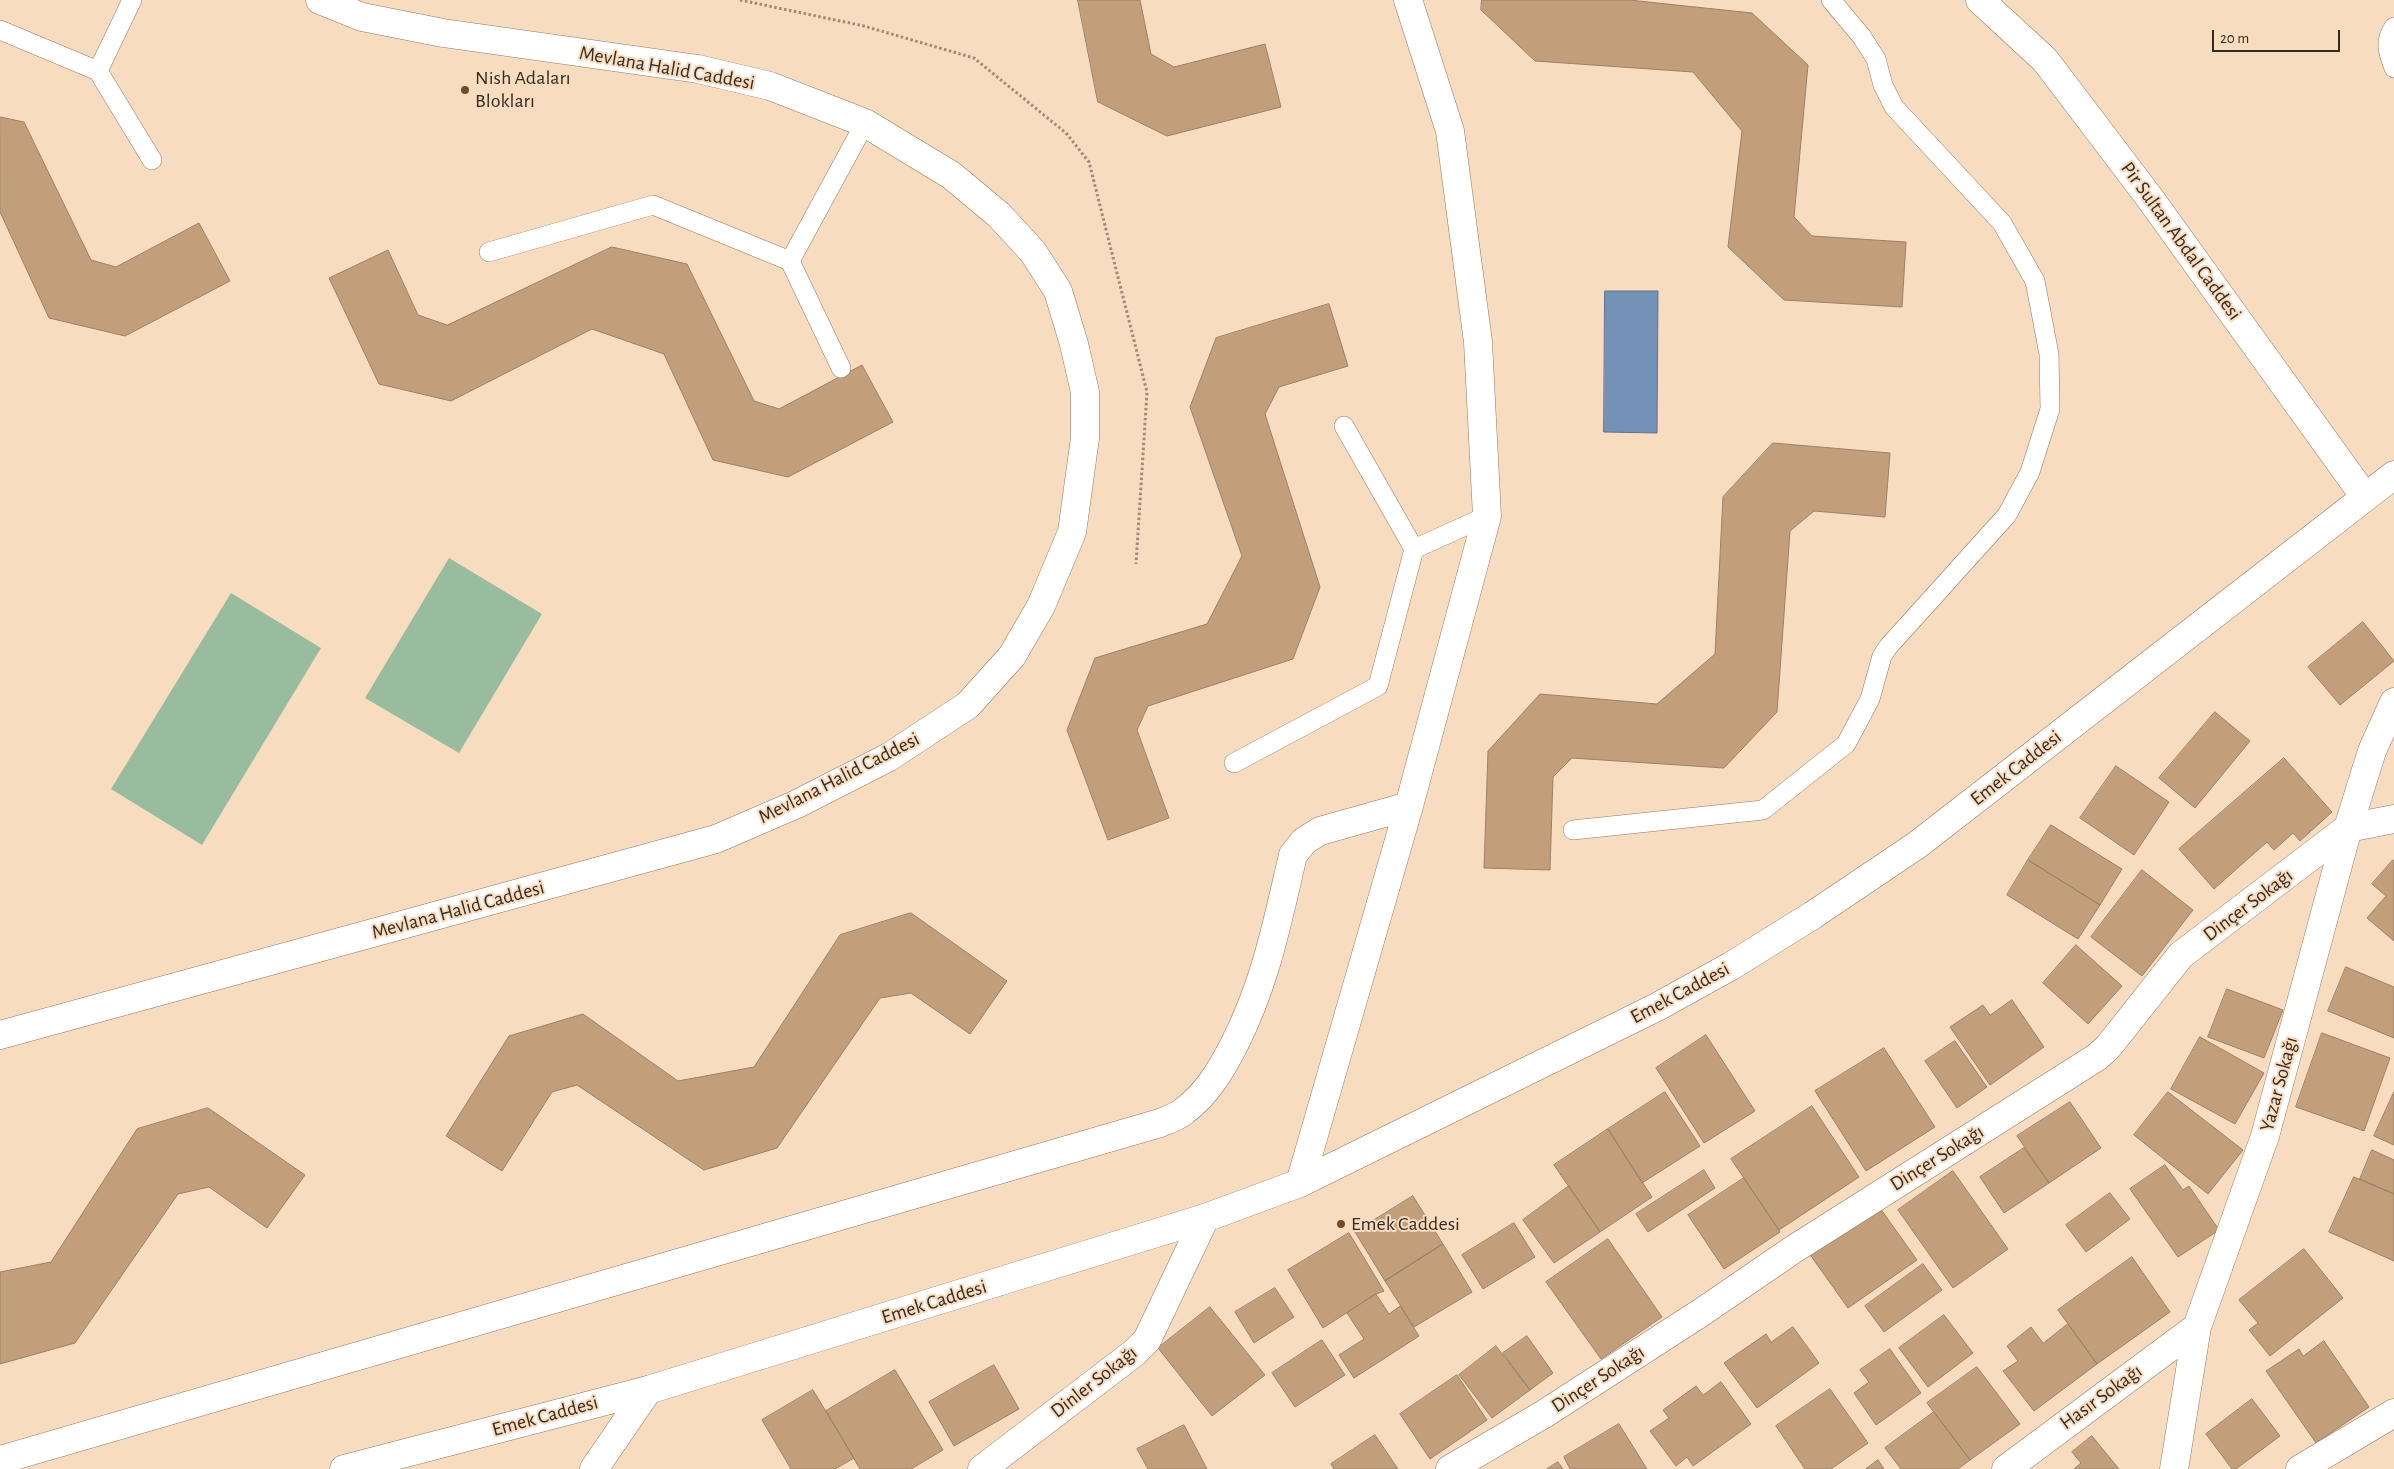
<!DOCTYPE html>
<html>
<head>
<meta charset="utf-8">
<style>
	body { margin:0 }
	#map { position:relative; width:2394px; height:1469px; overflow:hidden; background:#f8dcc0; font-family:"Alegreya Sans",sans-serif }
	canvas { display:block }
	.scale { position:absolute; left:2212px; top:30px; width:128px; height:22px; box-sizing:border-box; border:2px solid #362b21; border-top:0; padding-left:6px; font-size:15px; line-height:18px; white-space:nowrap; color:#362b21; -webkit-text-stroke:4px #f8dcc0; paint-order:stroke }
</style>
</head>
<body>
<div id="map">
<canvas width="2394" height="1469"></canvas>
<div class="scale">20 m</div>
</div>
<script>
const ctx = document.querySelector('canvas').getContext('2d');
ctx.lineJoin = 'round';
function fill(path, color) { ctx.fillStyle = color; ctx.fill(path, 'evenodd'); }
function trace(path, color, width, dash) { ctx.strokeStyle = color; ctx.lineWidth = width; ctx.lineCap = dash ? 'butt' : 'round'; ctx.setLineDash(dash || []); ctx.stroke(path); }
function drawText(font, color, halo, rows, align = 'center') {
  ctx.font = font + ' "Alegreya Sans",sans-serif'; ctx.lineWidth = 4; ctx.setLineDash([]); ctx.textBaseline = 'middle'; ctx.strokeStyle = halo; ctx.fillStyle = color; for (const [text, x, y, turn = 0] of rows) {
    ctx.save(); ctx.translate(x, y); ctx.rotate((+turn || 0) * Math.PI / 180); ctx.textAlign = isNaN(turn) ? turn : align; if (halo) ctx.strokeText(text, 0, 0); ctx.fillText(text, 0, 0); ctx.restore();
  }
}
fill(new Path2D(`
	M449 558 542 614 459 753 365 698Z
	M231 593 321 648 202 845 111 789Z`), '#9abc9e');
const water = new Path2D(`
	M1605 291H1658L1657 433 1604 432Z`);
fill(water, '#7492b7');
trace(water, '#61738a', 1);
const building = new Path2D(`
	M1078 0H1140L1151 54 1174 67 1265 44 1281 107 1167 136 1098 102Z
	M1482 0H1629L1752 13 1808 65 1794 217 1812 236 1906 242 1902 307 1784 300 1728 247 1742 131 1693 72 1535 61 1481 10Z
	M0 117 24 122 91 260 116 267 199 223 230 281 125 336 49 318 0 212Z
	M612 247 687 264 754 401 779 409 862 365 893 422 788 477 713 460 664 354 592 329 451 401 379 384 329 278 388 250 418 315 447 325Z
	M1329 304 1348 366 1279 387 1265 414 1320 587 1293 659 1148 706 1137 730 1169 818 1108 840 1067 730 1095 658 1207 624 1242 556 1190 407 1216 338Z
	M1773 443 1890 453 1885 517 1814 511 1790 531 1777 712 1724 768 1572 758 1553 777 1550 870 1484 868 1488 751 1540 694 1657 704 1715 654 1723 497Z
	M2363 622 2394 661 2340 705 2308 667Z
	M2215 712 2250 741 2195 808 2159 778Z
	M2284 758 2332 812 2300 841 2293 833 2274 850 2267 842 2214 889 2179 849Z
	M2116 766 2169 802 2134 855 2080 818Z
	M2051 825 2122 869 2100 905 2028 860Z
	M2028 860 2100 905 2078 939 2007 895Z
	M2393 860 2394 861V941L2367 918 2386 896 2372 884Z
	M2142 870 2193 910 2142 976 2091 937Z
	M911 913 1007 981 970 1034 911 993 880 998 777 1148 704 1170 577 1085 552 1092 502 1171 446 1136 509 1036 583 1014 678 1081 754 1067 840 935Z
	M2076 945 2122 986 2088 1024 2043 983Z
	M2346 967 2394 987V1038L2328 1011Z
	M2227 989 2283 1010 2264 1058 2208 1037Z
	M2012 1000 2044 1047 1990 1085 1950 1027 1983 1005 1990 1015Z
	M2322 1033 2390 1058 2364 1131 2296 1107Z
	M1706 1035 1755 1111 1704 1143 1656 1068Z
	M2200 1037 2264 1073 2235 1124 2171 1089Z
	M1955 1041 1987 1087 1957 1108 1925 1061Z
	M1884 1048 1935 1127 1866 1171 1815 1091Z
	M1665 1092 1700 1146 1642 1183 1608 1129Z
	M2168 1092 2243 1150 2208 1194 2134 1135Z
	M2394 1092V1145L2374 1136Z
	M2070 1102 2101 1148 2049 1183 2017 1136Z
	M1812 1106 1859 1177 1779 1230 1731 1159Z
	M208 1108 305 1175 267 1228 209 1187 178 1194 75 1343 0 1364V1272L51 1262 137 1129Z
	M1608 1129 1652 1197 1600 1232 1554 1165Z
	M2024 1148 2049 1183 2004 1213 1980 1177Z
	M2372 1150 2394 1160V1194L2360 1179Z
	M2165 1165 2183 1190 2189 1186 2219 1230 2178 1257 2130 1189Z
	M1704 1170 1715 1188 1648 1232 1636 1214Z
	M1953 1171 2008 1249 1953 1288 1898 1210Z
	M2354 1177 2394 1194V1261L2329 1232Z
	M1744 1178 1780 1232 1724 1269 1688 1215Z
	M1569 1186 1600 1232 1554 1263 1523 1220Z
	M2110 1193 2130 1219 2086 1252 2066 1225Z
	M1413 1196 1443 1244 1385 1281 1355 1232Z
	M1880 1208 1917 1260 1848 1308 1811 1256Z
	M1514 1223 1535 1257 1483 1289 1462 1255Z
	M1349 1233 1384 1291 1376 1294 1323 1328 1288 1270Z
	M1608 1239 1662 1317 1601 1359 1546 1282Z
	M1443 1244 1472 1292 1414 1327 1385 1281Z
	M2304 1249 2343 1298 2270 1356 2249 1330 2258 1323 2239 1300Z
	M2132 1257 2170 1312 2097 1364 2058 1310Z
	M1923 1264 1942 1290 1884 1332 1865 1306Z
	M1275 1288 1294 1317 1254 1343 1235 1312Z
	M1376 1294 1389 1314 1400 1306 1419 1336 1354 1378 1339 1355 1364 1339 1347 1313Z
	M1210 1307 1265 1375 1212 1416 1158 1348Z
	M1944 1315 1973 1353 1928 1387 1899 1348Z
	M2068 1324 2097 1364 2034 1411 2003 1371 2018 1361 2007 1346 2031 1327 2043 1343Z
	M1793 1327 1819 1363 1757 1408 1724 1363 1766 1334 1771 1342Z
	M1527 1336 1553 1373 1530 1390 1503 1353Z
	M1322 1340 1345 1375 1295 1407 1272 1373Z
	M2324 1341 2369 1407 2316 1443 2266 1371 2299 1349 2303 1356Z
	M1496 1346 1530 1390 1492 1418 1459 1375Z
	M1890 1349 1921 1393 1876 1425 1854 1393 1869 1382 1860 1370Z
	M994 1365 1019 1409 954 1446 929 1402Z
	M1977 1367 2020 1424 1970 1460 1927 1403Z
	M895 1370 943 1450 911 1469H860L826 1411Z
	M1457 1375 1487 1420 1430 1459 1400 1414Z
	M1721 1382 1751 1424 1693 1466 1687 1457 1676 1466 1650 1431 1669 1418 1663 1410 1696 1386 1703 1395Z
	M1830 1389 1868 1443 1831 1469H1805L1776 1426Z
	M813 1390 854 1458 835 1469H791L762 1420Z
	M2252 1399 2280 1436 2236 1469H2232L2206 1434Z
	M1934 1412 1970 1460 1958 1469H1901L1885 1448Z
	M1619 1424 1647 1469H1570L1564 1457Z
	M1184 1425 1207 1469H1148L1137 1449Z
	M1375 1435 1398 1469H1334L1331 1464Z
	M2092 1436 2119 1469H2074L2081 1463 2072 1452Z
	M1878 1460 1884 1469H1866Z
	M1558 1462 1563 1469H1547Z`);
fill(building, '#c29e7a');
trace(building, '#9b8168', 1);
const service = new Path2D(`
	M2394 27C2384 41 2388 53 2394 68
	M0 30 98 71 152 160
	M98 71 132 0
	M489 252 653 205 790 261 841 368
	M790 261 865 123
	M1344 426 1414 549
	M1234 763 1378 686 1414 549 1487 516
	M1573 830 1763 810 1846 744 1870 699 1882 656 1888 647 2007 515 2030 472 2050 409 2049 354 2035 281 2002 223 1894 107 1883 85 1876 59 1862 37 1831 0`);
const minor = new Path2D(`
	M1980 0 2045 60 2149 197 2365 497
	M1300 1183 1409 806 1487 516 1478 342 1450 131 1408 0
	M0 1460 1160 1123C1168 1120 1177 1117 1184 1111 1207 1094 1221 1070 1234 1045 1266 982 1277 923 1293 855L1304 841 1320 831 1409 806
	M594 1469 648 1390
	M982 1469 1134 1353 1147 1340 1205 1218
	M1450 1469 1544 1414 1702 1312 1794 1249 2097 1057 2108 1047 2181 955 2348 828 2394 819
	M2006 1469 2197 1327
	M2174 1469 2197 1327 2265 1136 2348 828 2372 751 2394 702
	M2300 1469 2394 1413`);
const tertiary = new Path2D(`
	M0 1035 716 839 797 804 889 757 968 705 1012 656 1041 606 1072 532 1085 438V392L1074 344 1058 291 1033 252 999 215 951 175 865 123 770 86 698 69 443 33 362 17 320 0
	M344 1469 648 1390 1205 1218 1300 1183 1657 1007 1731 966 1813 915 1917 845 2394 475`);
trace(service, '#92785f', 20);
trace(minor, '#92785f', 29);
trace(tertiary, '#92785f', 29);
trace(new Path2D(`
	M740 0 864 26 974 58 1066 133 1089 162 1147 392 1136 564`), '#9e8a77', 3, [2.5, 2.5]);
trace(service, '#fff', 19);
trace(minor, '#fff', 28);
trace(tertiary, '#fff', 28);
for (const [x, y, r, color] of [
	[465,90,5,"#714c27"],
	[1341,1224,5,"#714c27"]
]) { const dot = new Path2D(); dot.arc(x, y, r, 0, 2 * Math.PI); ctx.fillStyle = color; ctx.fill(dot); trace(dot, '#f8dcc0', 2); }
drawText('20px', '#362b21', '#f8dcc0', [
	["Mevlana Halid Caddesi",667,68,10],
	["Pir Sultan Abdal Caddesi",2181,241,54],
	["Emek Caddesi",2016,768,-38],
	["Mevlana Halid Caddesi",839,778,-27],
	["Dinçer Sokağı",2248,905,-37],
	["Mevlana Halid Caddesi",458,910,-15],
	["Emek Caddesi",1680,993,-28],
	["Yazar Sokağı",2279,1084,-75],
	["Dinçer Sokağı",1937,1158,-32],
	["Emek Caddesi",934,1302,-17],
	["Dinçer Sokağı",1598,1379,-33],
	["Dinler Sokağı",1094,1382,-38],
	["Hasır Sokağı",2101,1397,-36],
	["Emek Caddesi",545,1416,-15]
]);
drawText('20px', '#362b21', '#f8dcc0', [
	["Nish Adaları",475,78],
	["Blokları",475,101],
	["Emek Caddesi",1351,1224]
], 'left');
</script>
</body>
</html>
